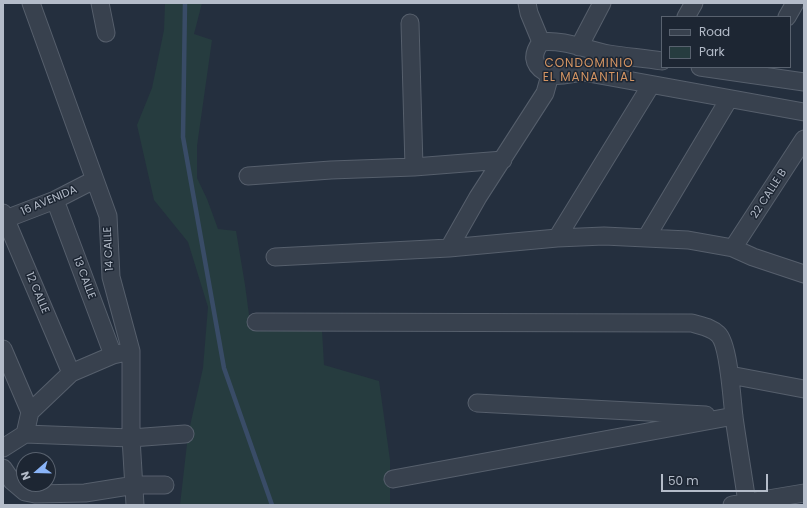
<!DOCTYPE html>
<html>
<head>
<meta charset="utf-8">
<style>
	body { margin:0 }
	#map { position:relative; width:807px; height:508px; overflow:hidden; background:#242f3e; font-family:Poppins,sans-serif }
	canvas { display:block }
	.frame { position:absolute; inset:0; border:4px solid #b4bcc9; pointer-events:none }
	.legend { position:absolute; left:661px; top:16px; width:130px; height:52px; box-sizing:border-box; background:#1d2633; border:1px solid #59626f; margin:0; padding:5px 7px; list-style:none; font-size:12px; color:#b4bcc9 }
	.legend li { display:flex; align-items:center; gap:8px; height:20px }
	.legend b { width:20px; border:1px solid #59626f }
	.north { position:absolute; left:16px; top:452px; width:40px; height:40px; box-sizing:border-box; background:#1d2633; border:1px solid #59626f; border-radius:50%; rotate:250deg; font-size:11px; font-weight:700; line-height:16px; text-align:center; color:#b4bcc9 }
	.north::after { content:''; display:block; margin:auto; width:14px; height:18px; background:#8ab4f8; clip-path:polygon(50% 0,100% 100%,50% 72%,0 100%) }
	.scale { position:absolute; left:661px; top:474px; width:107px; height:18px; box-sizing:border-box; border:2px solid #b4bcc9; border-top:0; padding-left:5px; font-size:12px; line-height:14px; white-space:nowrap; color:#b4bcc9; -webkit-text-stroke:3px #1d2633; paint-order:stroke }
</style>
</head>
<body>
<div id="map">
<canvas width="807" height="508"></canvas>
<div class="frame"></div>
<ul class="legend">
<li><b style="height:5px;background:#38414e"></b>Road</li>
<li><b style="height:11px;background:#263c3f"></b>Park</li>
</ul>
<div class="north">N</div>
<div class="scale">50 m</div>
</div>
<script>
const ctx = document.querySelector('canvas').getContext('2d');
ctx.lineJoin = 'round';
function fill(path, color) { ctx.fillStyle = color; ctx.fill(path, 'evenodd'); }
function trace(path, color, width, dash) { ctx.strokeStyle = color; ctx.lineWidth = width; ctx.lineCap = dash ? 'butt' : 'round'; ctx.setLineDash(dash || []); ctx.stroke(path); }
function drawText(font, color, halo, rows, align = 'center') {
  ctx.font = font + ' Poppins,sans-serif'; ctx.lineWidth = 3; ctx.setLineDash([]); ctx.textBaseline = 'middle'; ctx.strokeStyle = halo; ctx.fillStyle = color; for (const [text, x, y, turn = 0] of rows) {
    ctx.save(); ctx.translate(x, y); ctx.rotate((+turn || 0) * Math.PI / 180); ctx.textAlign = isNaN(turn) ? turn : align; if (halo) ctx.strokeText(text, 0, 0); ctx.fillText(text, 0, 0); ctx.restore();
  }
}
fill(new Path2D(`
	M165 3H202L194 34 212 40 197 146V178L207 199 218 229 236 231 245 285 251 330H322L324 365 379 381 390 460V505H180L188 435 203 368 208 307 188 242 154 200 137 125 152 88 164 30Z`), '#263c3f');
trace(new Path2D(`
	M185 3 183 137 224 368 272 505`), '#394c67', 4.5);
const minor = new Path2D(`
	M31 3 108 216 111 277 131 351V438L135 505
	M100 3 106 33
	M527 3 529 13 541 42
	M686 17 694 3
	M787 17 795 3
	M410 23 414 167
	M579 47 602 3
	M662 61C644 58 627 57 609 54 587 50 563 39 541 42 532 54 532 64 545 72 546 72 549 74 551 75 560 77 573 73 583 72L804 112
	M700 67 804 82
	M248 176 331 170 414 167 503 160
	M55 200 113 355
	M3 213 71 373
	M3 220 55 200 94 180
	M557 238 651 85
	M646 238 729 99
	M449 248 478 197 545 93 550 75
	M733 248 804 139
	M275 257 449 248 557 238 604 236 688 240 733 248 753 257 804 274
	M256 322 692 323C701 326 711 327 718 334 729 344 732 401 734 417 738 446 743 474 747 503
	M3 349 30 412
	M730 375 804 389
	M477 403 706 415
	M25 434 131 438 185 434
	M3 448 25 434 30 412 71 373 113 355 131 351
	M3 468 12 481 25 492 35 494 85 493 135 485H165
	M393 479 734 416
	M732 505 804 493`);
trace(minor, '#565f6c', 19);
trace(minor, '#38414e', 17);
drawText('11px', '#b4bcc9', '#1d2633', [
	["22 CALLE B",769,194,-57],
	["16 AVENIDA",49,201,-23],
	["14 CALLE",109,249,-93],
	["13 CALLE",84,278,69],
	["12 CALLE",37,293,67]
]);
ctx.letterSpacing = '1px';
drawText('12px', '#d59563', '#1d2633', [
	["CONDOMINIO",589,64],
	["EL MANANTIAL",589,78]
]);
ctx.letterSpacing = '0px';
</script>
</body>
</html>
